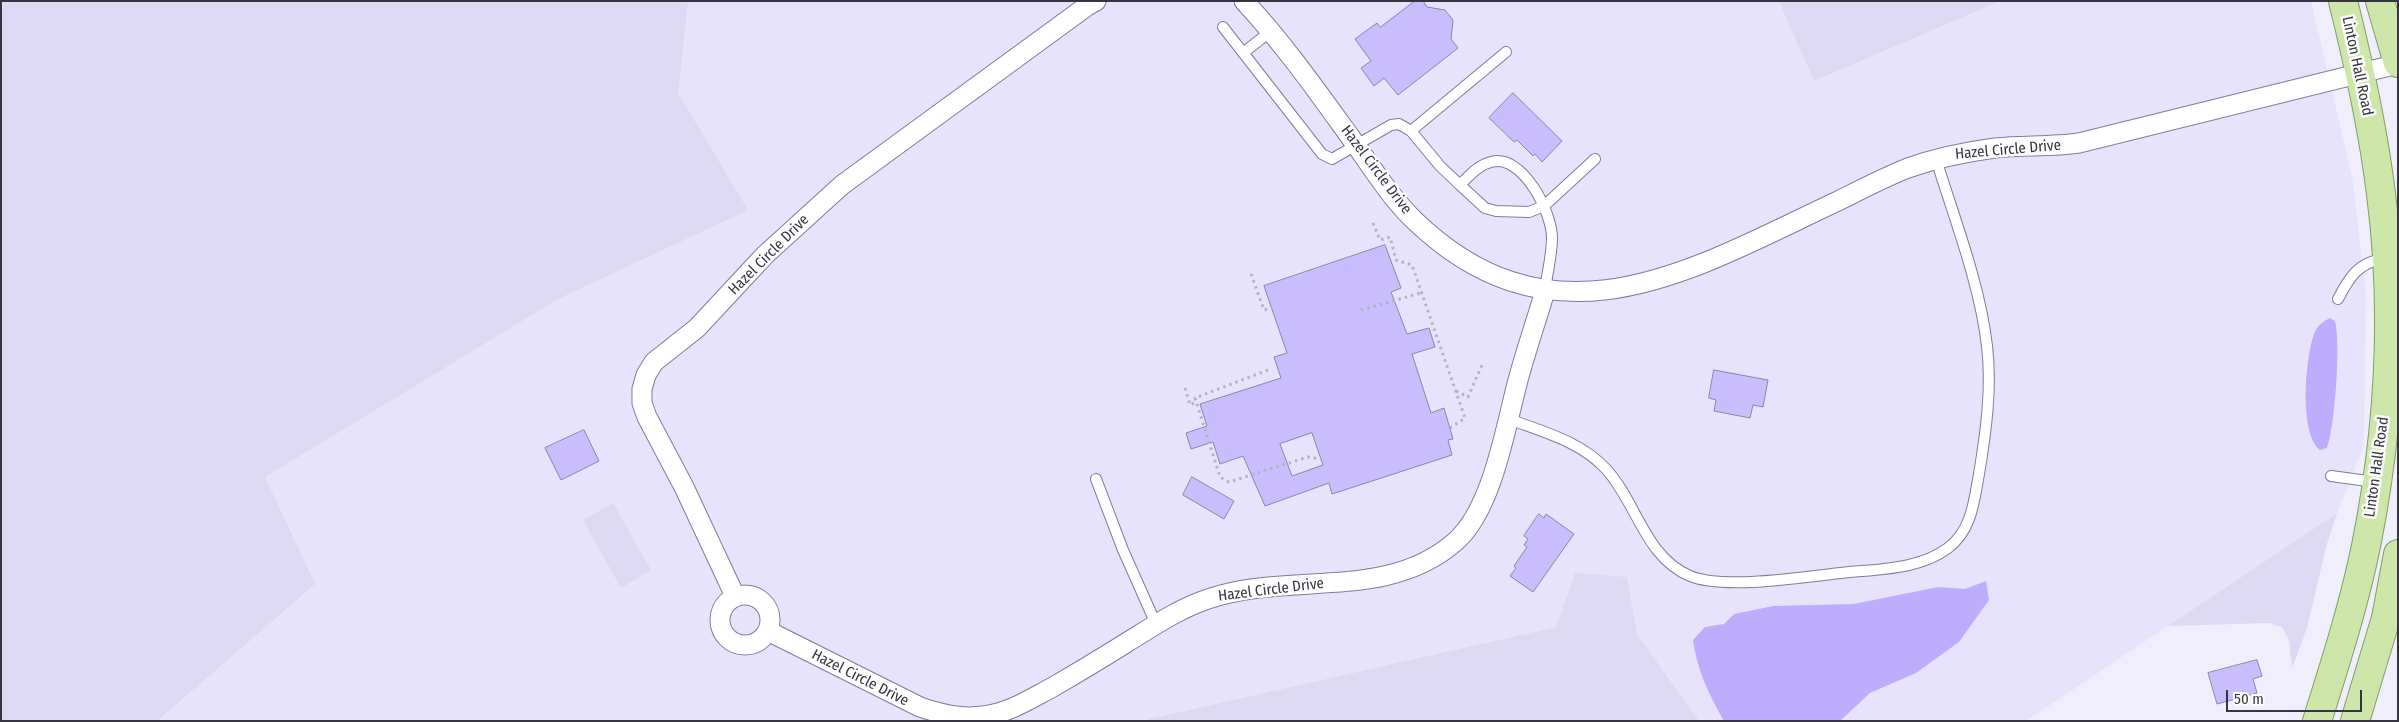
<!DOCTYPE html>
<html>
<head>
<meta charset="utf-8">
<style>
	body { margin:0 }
	#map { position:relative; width:2399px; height:722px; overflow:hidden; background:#f0eefc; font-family:"Fira Sans Condensed",sans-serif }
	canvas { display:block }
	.frame { position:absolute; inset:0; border:2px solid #363441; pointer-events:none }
	.scale { position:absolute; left:2226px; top:690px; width:136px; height:22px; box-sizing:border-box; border:2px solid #363441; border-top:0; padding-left:6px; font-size:15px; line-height:18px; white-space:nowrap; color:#363441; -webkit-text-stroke:4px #fdfdfd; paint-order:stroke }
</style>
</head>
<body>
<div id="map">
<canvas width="2399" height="722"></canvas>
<div class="frame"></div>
<div class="scale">50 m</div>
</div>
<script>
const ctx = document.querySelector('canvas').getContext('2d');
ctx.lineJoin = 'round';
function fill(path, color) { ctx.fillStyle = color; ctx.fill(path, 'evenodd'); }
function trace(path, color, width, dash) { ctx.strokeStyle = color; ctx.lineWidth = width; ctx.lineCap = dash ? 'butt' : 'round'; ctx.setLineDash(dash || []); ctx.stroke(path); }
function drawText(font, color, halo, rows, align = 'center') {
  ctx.font = font + ' "Fira Sans Condensed",sans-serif'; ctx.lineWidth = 5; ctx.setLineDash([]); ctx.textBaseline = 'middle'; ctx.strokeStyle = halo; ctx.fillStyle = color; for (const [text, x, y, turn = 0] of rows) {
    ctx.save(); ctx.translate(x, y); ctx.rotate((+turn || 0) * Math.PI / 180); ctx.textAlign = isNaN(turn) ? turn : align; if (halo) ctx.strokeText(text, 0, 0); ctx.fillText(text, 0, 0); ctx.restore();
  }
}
fill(new Path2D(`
	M631 1H2311L2353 181 2366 295 2364 445 2337 513 2026 721H1699L1637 634 1627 578 1575 573 1556 627 1140 721H53L191 452Z`), '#e7e3fc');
fill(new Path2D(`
	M1 1H688L678 93 748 210 558 299 265 477 315 584 157 721H1Z
	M1779 1H2000L1814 81Z
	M613 503 651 570 621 588 583 520Z
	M2337 513 2326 547 2307 628 2292 668 2289 640 2282 627 2269 623 2168 626Z
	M1575 573 1627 577 1637 634 1699 721H1140L1556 627Z`), '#ddd8f4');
fill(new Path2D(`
	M2330 318 2335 321C2341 343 2335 427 2327 448L2320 450C2299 434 2305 359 2314 334 2317 326 2322 322 2330 318Z
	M1986 581 1989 600 1959 642 1916 673 1870 693 1840 721H1724C1709 695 1697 670 1693 640L1705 627 1724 624 1734 614 1773 606 1854 604 1938 587 1965 589Z`), '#beadfd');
const building = new Path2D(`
	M1415 1H1423L1427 7 1445 10 1453 20 1451 39 1458 48 1398 95 1384 78 1374 86 1361 68 1371 61 1355 39 1377 23 1380 27Z
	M1513 93 1562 141 1542 162 1535 154 1533 156 1517 140 1514 142 1489 118Z
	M1385 245 1401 288 1391 292 1407 334 1429 328 1435 347 1412 354 1431 413 1444 408 1453 439 1448 440 1452 455 1332 494 1329 483 1265 506 1243 456 1220 464 1213 442 1191 449 1186 433 1207 426 1200 404 1281 378 1274 357 1287 353 1264 286ZM1312 433 1323 465 1292 476 1280 444Z
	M1714 370 1768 380 1763 407 1753 405 1750 418 1714 411 1716 400 1709 398Z
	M584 430 599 461 561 480 545 448Z
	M1192 477 1234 501 1224 519 1183 495Z
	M1539 514 1544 518 1546 514 1574 534 1533 592 1510 576 1516 568 1514 566 1527 547 1524 545 1528 539 1524 536Z
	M2257 660 2262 676 2253 679 2257 693 2217 704 2208 673Z`);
fill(building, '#cabdfe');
trace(building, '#8b86a5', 1);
const lane = new Path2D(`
	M1223 27 1322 154 1332 159 1391 125 1399 124 1411 131 1440 166 1460 185
	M1243 53 1271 31
	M1411 131 1506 52
	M1545 291C1547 273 1552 255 1552 238 1552 212 1522 153 1491 162 1478 165 1469 176 1460 185L1485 208 1496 211 1529 212 1544 206 1595 159
	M2338 299C2350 276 2358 263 2385 258
	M1509 419C1543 432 1580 441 1606 469 1637 503 1645 557 1690 576 1724 590 1804 577 1841 573 1876 569 1919 570 1948 548 1972 530 1974 501 1979 474 1986 432 1992 388 1987 346 1980 284 1954 218 1936 159
	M2331 476 2375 482
	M1096 479 1123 550 1156 624`);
const street = new Path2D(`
	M1244 1C1284 44 1317 91 1351 138 1371 166 1390 197 1415 221 1556 356 1695 268 1840 200 1862 189 1885 177 1908 168 1936 158 1965 152 1995 148 2023 145 2051 147 2079 143L2398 64
	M720 620a25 25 0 1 1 50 0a25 25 0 1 1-50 0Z
	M735 596 684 487 647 417 642 403V389L646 375 654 362 697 328 765 255 842 185 1087 6 1096 1
	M768 631 920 707C941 714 961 719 983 716 1009 713 1030 699 1053 687 1077 673 1102 658 1126 643 1152 627 1178 609 1208 599 1288 571 1388 602 1456 541 1492 509 1505 430 1517 384 1525 353 1536 322 1545 291`);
const primary = new Path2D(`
	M2380 1 2398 63
	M2317 721C2335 664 2354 605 2366 546 2389 431 2396 310 2381 194 2373 128 2359 65 2343 1
	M2355 721 2386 618 2398 554`);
trace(lane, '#817b99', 12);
trace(street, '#817b99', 21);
trace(primary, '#839e61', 30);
trace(new Path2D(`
	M1373 223 1380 240 1390 237 1396 260 1412 265 1465 418 1450 428
	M1251 274 1264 310 1272 308
	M1361 310 1421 293
	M1268 370 1195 398 1220 477 1229 482 1308 457 1321 459
	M1185 388 1190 405 1196 402
	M1456 391 1468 397 1482 365`), '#b4b2c0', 3, [2.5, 4]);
trace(lane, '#fff', 10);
trace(street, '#fff', 19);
trace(primary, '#cde7aa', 28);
drawText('15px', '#363441', '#fdfdfd', [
	["Linton Hall Road",2357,66,78],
	["Hazel Circle Drive",2008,150,-5],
	["Hazel Circle Drive",1376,170,53],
	["Hazel Circle Drive",769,255,-45],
	["Linton Hall Road",2377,467,-82],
	["Hazel Circle Drive",1271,590,-7],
	["Hazel Circle Drive",860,678,27]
]);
</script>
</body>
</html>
